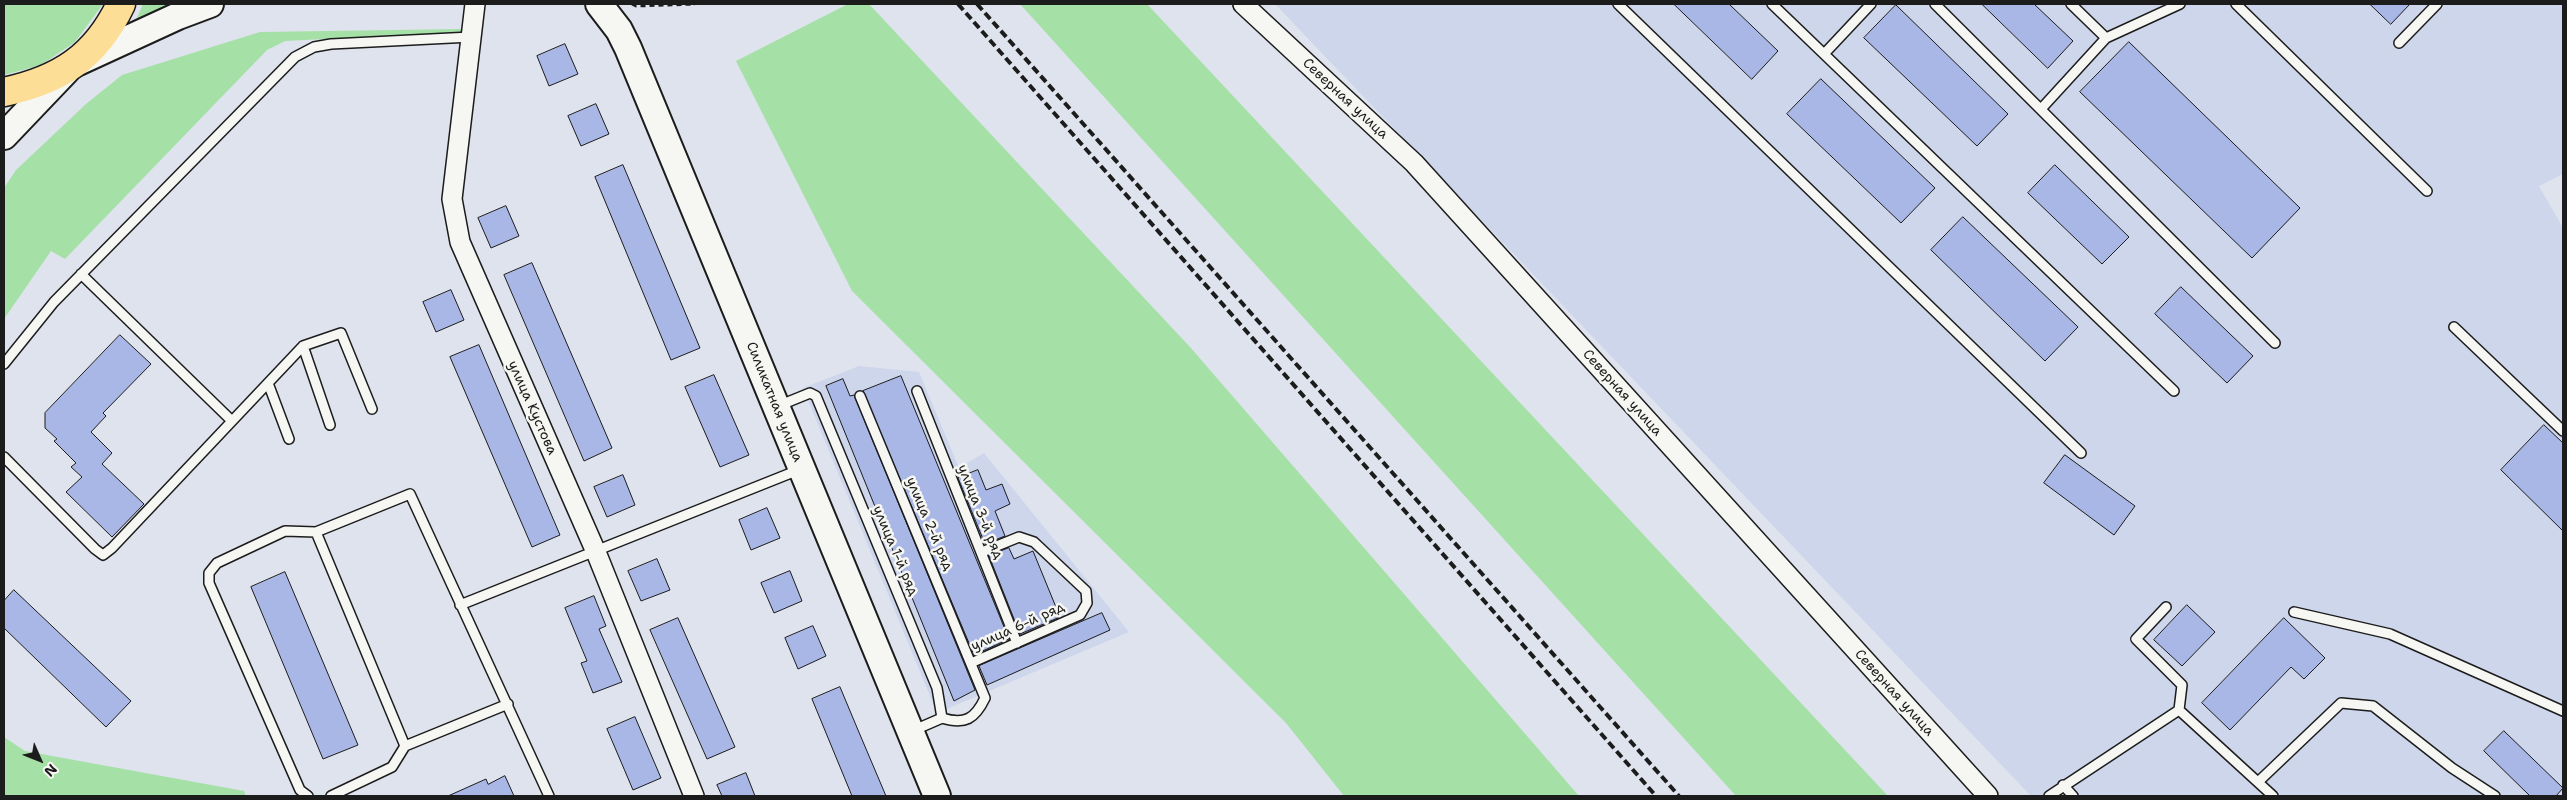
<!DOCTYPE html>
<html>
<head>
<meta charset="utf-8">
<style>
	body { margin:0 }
	#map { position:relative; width:2567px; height:800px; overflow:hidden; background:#dfe3ee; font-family:"Shantell Sans",sans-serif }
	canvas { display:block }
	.frame { position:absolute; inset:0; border:5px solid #1c1c1c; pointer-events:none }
	.north { position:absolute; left:15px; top:735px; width:50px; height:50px; -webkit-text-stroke:4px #f6f6f2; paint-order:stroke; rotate:134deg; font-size:14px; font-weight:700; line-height:20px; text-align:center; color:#1c1c1c }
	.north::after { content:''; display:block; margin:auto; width:18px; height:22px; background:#1c1c1c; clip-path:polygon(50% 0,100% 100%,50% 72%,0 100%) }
</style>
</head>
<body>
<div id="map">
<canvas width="2567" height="800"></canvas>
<div class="frame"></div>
<div class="north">N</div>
</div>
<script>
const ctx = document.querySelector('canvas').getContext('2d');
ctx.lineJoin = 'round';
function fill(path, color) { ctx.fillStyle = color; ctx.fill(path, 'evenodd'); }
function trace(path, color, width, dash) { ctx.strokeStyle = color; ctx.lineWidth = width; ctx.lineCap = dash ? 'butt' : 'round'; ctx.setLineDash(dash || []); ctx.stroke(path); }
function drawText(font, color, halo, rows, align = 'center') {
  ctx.font = font + ' "Shantell Sans",sans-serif'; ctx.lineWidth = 5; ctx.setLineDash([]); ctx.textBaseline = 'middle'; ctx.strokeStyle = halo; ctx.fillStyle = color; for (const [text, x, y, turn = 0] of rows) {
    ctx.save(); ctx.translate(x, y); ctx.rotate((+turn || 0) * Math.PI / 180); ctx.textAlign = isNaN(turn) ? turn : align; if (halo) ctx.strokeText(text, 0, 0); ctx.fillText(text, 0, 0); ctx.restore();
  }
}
fill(new Path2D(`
	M1275 4H2563V174L2539 186 2563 228V796H2031Z
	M859 366 919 372 959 468 984 453 1129 632 937 713 803 388Z`), '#ced6ec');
fill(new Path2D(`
	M4 4H103L75 42 41 65 4 75Z
	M143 4H185L133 27Z
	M848 4H869L1190 347 1579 796H1344L1286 723 852 291 736 61Z
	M1020 4H1147L1888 796H1736Z
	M463 29V32L285 41 267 50 65 259 51 251 4 319V188L16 170 86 104 122 75 260 32Z
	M4 737 25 751 244 791 246 796H4Z`), '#a5e0a6');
const building = new Path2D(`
	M1674 4H1729L1778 51 1752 79Z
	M1982 4H2034L2073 41 2048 68Z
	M2370 4H2410L2391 24Z
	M1896 5 2008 114 1977 146 1864 38Z
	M2129 42 2300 208 2252 258 2080 92Z
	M565 44 578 74 549 86 537 56Z
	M1821 79 1935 188 1901 223 1787 114Z
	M596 104 609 134 581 146 568 116Z
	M623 165 700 348 671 360 595 177Z
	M2055 165 2129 237 2102 264 2028 193Z
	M506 206 519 236 491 248 478 218Z
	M1963 217 2078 327 2045 361 1931 250Z
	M532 263 612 448 584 461 504 275Z
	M2181 287 2253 356 2227 383 2155 314Z
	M451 290 464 320 436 332 423 302Z
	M120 335 151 364 103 413 106 416 91 432 112 453 102 464 144 504 112 537 66 492 82 477 71 467 76 463 54 441 57 439 45 428V413Z
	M479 345 560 535 532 547 450 357Z
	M714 375 749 455 720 467 685 387Z
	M901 376 1009 639 974 655 863 391Z
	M843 379 850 396 854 395 975 690 954 701 826 386Z
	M2544 425 2563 443V531L2501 470Z
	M2065 455 2135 506 2114 535 2044 483Z
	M978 470 986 490 1002 484 1010 504 995 511 1005 536 985 544 958 478Z
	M623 475 635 505 607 517 594 487Z
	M767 508 780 538 751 550 739 520Z
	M1009 548 1014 559 1033 551 1060 617 1020 634 989 556Z
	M657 559 670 590 641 601 628 571Z
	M790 571 802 601 774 613 761 583Z
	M285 572 358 745 323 759 251 587Z
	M14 590 131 701 106 727 4 628V601Z
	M594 596 606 626 599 629 622 682 593 693 581 663 587 661 565 608Z
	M2187 605 2215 632 2182 666 2154 640Z
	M1102 613 1110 630 987 685 979 666Z
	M678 618 735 747 707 759 650 630Z
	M2284 618 2325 658 2304 679 2291 667 2230 730 2202 703Z
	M813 626 826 656 798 669 785 638Z
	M840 687 858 730 886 796H852L812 699Z
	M635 717 661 778 633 790 607 729Z
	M2504 731 2563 788 2556 796H2530L2484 751Z
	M746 773 755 796H722L717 785Z
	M505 776 514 796H448L486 779 488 784Z`);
fill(building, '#a8b7e6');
trace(building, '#1c1c1c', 1);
const lane = new Path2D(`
	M1618 4 2081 453
	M1772 4 2174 391
	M1935 4 2275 343
	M2071 4 2106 38 2180 4
	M2236 4 2427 191
	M2399 43 2437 4
	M1824 54 1871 4
	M2041 109 2106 38
	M81 274 232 421
	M2454 327 2563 431
	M303 346 330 425
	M4 364 54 302 295 57 314 47 331 44 471 37
	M268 383 289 439
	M917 391 1017 643
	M860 396 985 698C975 719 965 725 942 718L912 731
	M778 406 810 393 816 396 937 688 942 718
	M4 457 95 549 103 555 112 548 303 346 341 333 372 409
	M460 605 801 469
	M2166 607 2136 639 2182 685 2179 710
	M2294 612 2390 634 2563 711
	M971 663 1080 615 1087 603 1086 591 1034 542 1019 537 982 552
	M508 704 405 746 316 532 410 494 549 796
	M2258 782 2341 703 2373 706 2452 768 2495 796
	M2063 785 2073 796
	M308 796 300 790 209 583V573L217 563 285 531 316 532
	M331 796 392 767 405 746
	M2049 796 2179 710 2273 796`);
const street = new Path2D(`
	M475 4 452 199 460 242 596 552 694 796
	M1243 4 1414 163 1988 796`);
const secondary = new Path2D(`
	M599 4 619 30 628 48 937 796
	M78 62 178 16 210 4
	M4 136 66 71`);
const primary = new Path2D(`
	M4 92C60 80 96 57 121 4`);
trace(lane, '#1c1c1c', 12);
trace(street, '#1c1c1c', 22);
trace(secondary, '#1c1c1c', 30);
trace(primary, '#1c1c1c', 31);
trace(new Path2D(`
	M632 4 636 6 695 4`), '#1c1c1c', 3, [5, 4]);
trace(lane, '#f6f6f2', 9);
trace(street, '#f6f6f2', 19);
trace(secondary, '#f6f6f2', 26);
trace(primary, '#fcde96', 28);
trace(new Path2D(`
	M958 4 1656 796
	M977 4 1679 796`), '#1c1c1c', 4, [8, 4]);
drawText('14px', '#1c1c1c', '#f6f6f2', [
	["Северная улица",1345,99,43],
	["Северная улица",1622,393,48],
	["Силикатная улица",774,402,68],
	["улица Кустова",532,408,66],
	["улица 3-й ряд",980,512,68],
	["улица 2-й ряд",929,524,67],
	["улица 1-й ряд",895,551,67],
	["улица 6-й ряд",1018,627,-24],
	["Северная улица",1894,693,48]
]);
</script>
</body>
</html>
